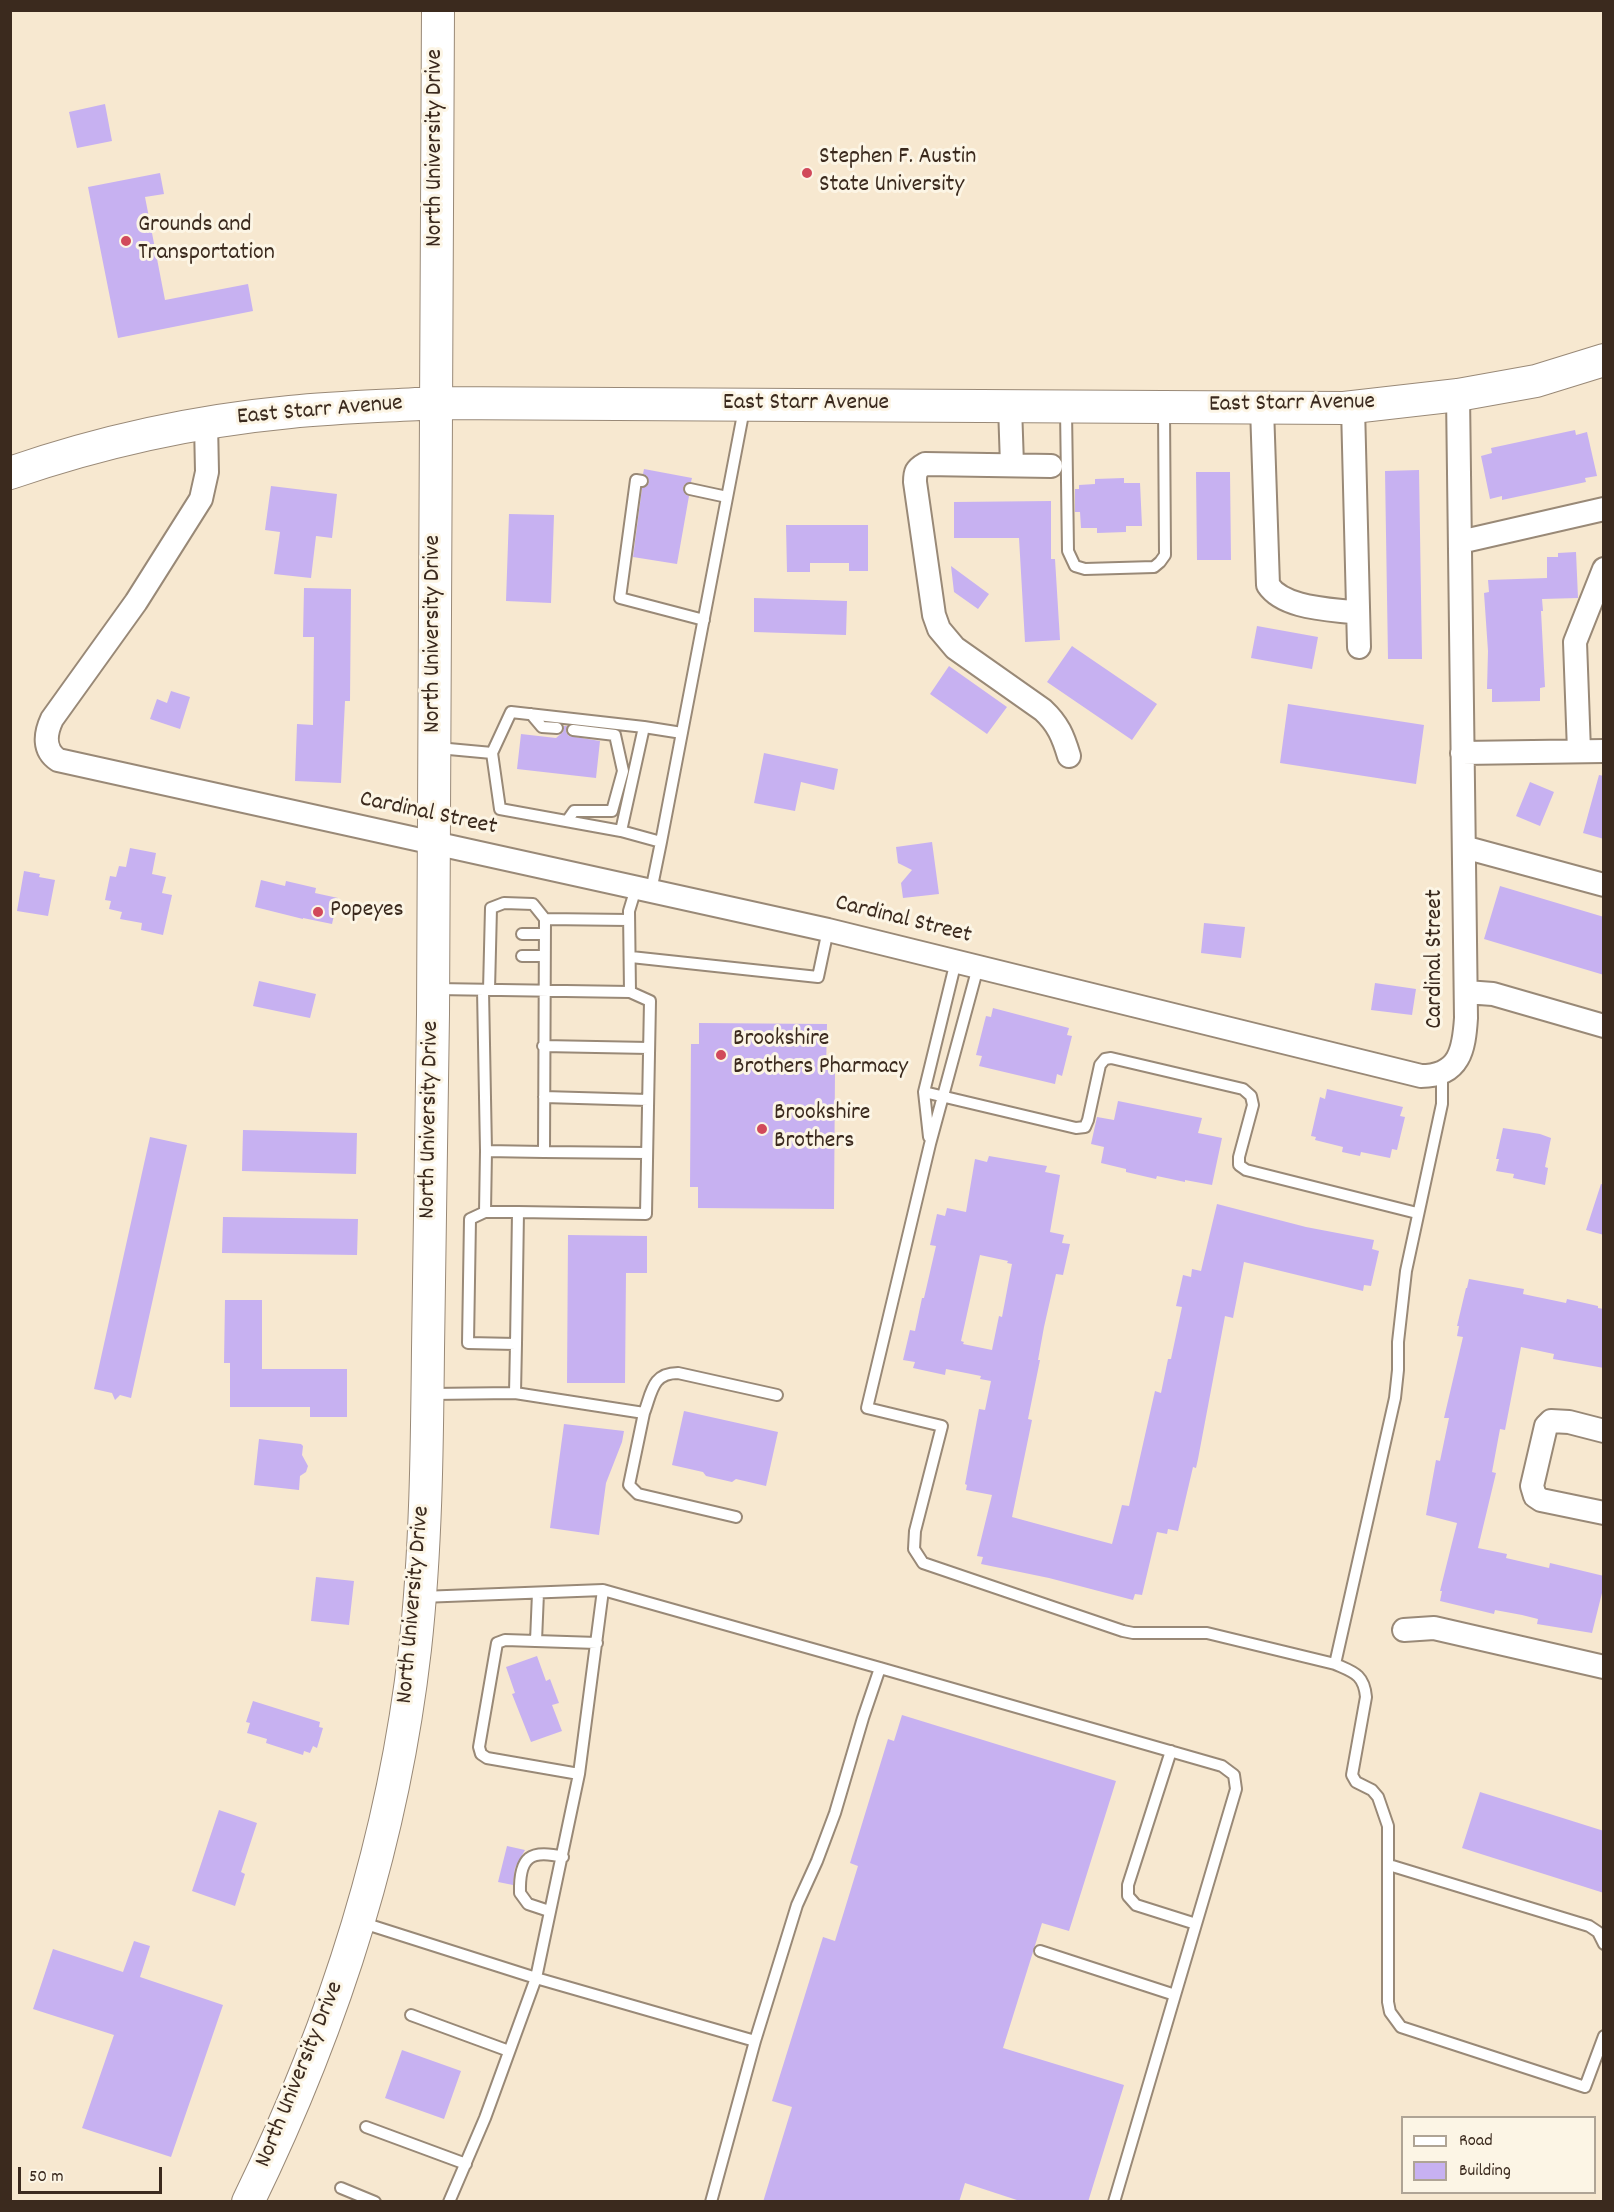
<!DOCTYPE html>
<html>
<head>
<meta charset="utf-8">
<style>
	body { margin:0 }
	#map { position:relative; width:1614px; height:2212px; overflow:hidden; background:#f7e8d0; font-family:Dekko,sans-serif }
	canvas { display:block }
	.frame { position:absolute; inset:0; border:12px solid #3b2a1e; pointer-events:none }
	.legend { position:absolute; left:1401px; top:2116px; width:195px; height:78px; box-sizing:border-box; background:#fcf5e5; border:2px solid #afa495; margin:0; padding:8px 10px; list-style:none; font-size:18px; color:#3b2a1e }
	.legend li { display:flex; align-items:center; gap:12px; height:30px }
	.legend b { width:30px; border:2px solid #afa495 }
	.scale { position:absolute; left:18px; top:2167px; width:144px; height:27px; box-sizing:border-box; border:3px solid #3b2a1e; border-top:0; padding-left:8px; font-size:18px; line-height:21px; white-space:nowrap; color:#3b2a1e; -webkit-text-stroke:4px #fcf5e5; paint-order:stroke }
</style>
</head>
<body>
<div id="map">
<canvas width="1614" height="2212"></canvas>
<div class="frame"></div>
<ul class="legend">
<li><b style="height:8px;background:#fff"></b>Road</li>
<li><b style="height:16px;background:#c7b1f1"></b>Building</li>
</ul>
<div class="scale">50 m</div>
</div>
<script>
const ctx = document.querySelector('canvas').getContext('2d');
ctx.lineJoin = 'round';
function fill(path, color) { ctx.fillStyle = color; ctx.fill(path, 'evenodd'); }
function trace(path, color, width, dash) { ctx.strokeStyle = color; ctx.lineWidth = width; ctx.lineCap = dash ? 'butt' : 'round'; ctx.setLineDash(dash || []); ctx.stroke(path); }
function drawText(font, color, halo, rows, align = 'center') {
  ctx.font = font + ' Dekko,sans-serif'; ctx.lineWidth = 6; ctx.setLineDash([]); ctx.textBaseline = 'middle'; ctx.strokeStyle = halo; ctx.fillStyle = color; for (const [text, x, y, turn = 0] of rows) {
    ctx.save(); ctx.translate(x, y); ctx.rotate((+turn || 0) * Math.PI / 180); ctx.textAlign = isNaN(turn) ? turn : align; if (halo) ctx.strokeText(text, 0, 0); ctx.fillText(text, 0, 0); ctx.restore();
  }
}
fill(new Path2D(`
	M105 104 112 141 77 148 69 112Z
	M160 173 164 194 145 197 165 300 248 284 253 311 118 338 88 187Z
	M1575 430 1576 435 1587 432 1597 476 1585 478 1586 482 1502 500V496L1490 499 1481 456 1492 453 1491 448Z
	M644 469 692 478 691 482 685 484 683 488 685 494 689 496 677 564 633 557 642 488 647 486 649 482 647 476 643 474Z
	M1419 470 1422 659H1388L1385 471Z
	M1196 472H1230L1231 560H1197Z
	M1124 478V483H1140L1142 526H1126V532L1097 533V528H1081L1080 512H1075V489H1079V485L1095 484V479Z
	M271 486 337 494 332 538 316 536 311 578 274 574 280 532 265 530Z
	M1051 501V559H1055L1060 640 1025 642 1019 538H954V502Z
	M509 514 554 515 551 603 506 601Z
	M786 525H868V571H849V563H810V572H787Z
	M1576 552 1578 598 1542 599 1543 611H1541L1545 687 1540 688V701L1492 702V689H1487L1488 651 1484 593 1489 592 1488 580 1547 578V557H1558V553Z
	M951 566 989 594 978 609 954 592Z
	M304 588 351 589 350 701H345L341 783 295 781 297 724 313 725 314 637H303Z
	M754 598 847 601 846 635 754 632Z
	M1257 626 1318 637 1312 669 1251 658Z
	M1072 646 1157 704 1132 740 1047 682Z
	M949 666 1007 707 987 734 930 694Z
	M171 691 190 697 180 729 150 719 157 699 167 703Z
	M1288 704 1424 725 1416 784 1280 763Z
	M564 726H567L566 732 569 736 600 741 596 778 517 769 521 734 556 738 563 732Z
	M764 753 838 769 834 790 801 782 795 811 754 803Z
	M1599 775 1604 776V839L1583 833Z
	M1530 782 1554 792 1540 826 1516 816Z
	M932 842 939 894 903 898 901 883 912 870 898 863 896 847Z
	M130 848 156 853 152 874 166 877 162 893 172 895 163 935 141 930 142 923 120 919 122 912 109 909 111 901 105 900 110 876 116 877 119 866 126 867Z
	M24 871 40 874 39 877 55 880 48 916 17 911Z
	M261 880 285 886 286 881 316 888 315 893 338 898 332 924 303 918V919L255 907Z
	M1500 886 1604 917V975L1484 939Z
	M1204 923 1245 927 1241 958 1201 953Z
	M259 981 316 994 310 1018 253 1006Z
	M1375 983 1416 989 1412 1015 1371 1010Z
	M993 1008 1069 1028 1067 1035 1072 1036 1062 1076 1057 1074 1055 1084 979 1066 982 1056 976 1055 986 1016 991 1017Z
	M699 1023 827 1024 826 1070H835L834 1209 698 1208V1187H690L691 1044H699Z
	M1327 1089 1403 1107 1400 1116 1405 1117 1397 1150 1392 1149 1390 1158 1361 1152 1360 1156 1342 1152 1343 1147 1315 1140 1316 1137 1311 1136 1320 1097 1325 1099Z
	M1118 1101 1202 1118 1198 1133 1222 1138 1212 1185 1185 1180V1182L1157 1176 1156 1179 1126 1172V1169L1101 1163 1104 1147 1091 1144 1097 1117 1114 1120Z
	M1503 1128 1540 1134 1551 1138 1545 1167 1548 1168 1545 1185 1513 1178 1514 1174 1496 1171 1499 1159H1496Z
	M243 1130 357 1133 356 1174 242 1171Z
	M150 1137 187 1145 131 1398 120 1395 115 1400 112 1393 94 1389Z
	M989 1156 1047 1166 1045 1172 1060 1175 1050 1232 1064 1235 1062 1243 1070 1244 1063 1275 1056 1274 1044 1327 1038 1360H1040L1028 1419 1032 1420 1012 1517 1078 1535 1112 1544 1122 1505 1129 1506 1155 1391 1161 1393 1168 1359H1171L1182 1307 1176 1306 1183 1275 1191 1277 1192 1269 1201 1271 1217 1204 1306 1227 1374 1240 1372 1249 1379 1251 1371 1286 1364 1285 1363 1291 1244 1262 1233 1318 1225 1316 1198 1459 1196 1468 1193 1467 1178 1531 1168 1529 1167 1534 1157 1532 1142 1595 1135 1594 1133 1600 1049 1578 981 1564 983 1557 977 1556 992 1495 966 1490 967 1485 965 1484 979 1409 985 1410 991 1381 980 1379 981 1376 946 1369 945 1375 913 1368 915 1362 903 1360 910 1330 915 1331 922 1298H924L936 1246 930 1245 937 1214 945 1216 947 1208 966 1212 975 1159 987 1162ZM980 1255 1008 1261 1007 1263 1012 1264 1002 1317 999 1316 992 1350 963 1344 964 1342 961 1341Z
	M1601 1184 1604 1185V1235L1586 1230Z
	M223 1217 358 1219 357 1255 222 1253Z
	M568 1235 647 1236V1273H626L625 1383H567Z
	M1469 1279 1524 1289 1523 1294 1566 1303 1567 1299 1598 1306V1308L1604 1309V1368L1553 1359 1554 1354 1521 1347 1505 1430 1500 1429 1492 1472 1496 1473 1478 1548 1507 1554 1506 1558 1549 1568 1550 1563 1604 1576V1585L1592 1633 1537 1624 1538 1619 1522 1615 1495 1610 1494 1614 1440 1601 1442 1591H1440L1457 1523 1426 1515 1436 1460 1440 1461 1449 1418H1444L1463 1337 1457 1336 1459 1326H1457L1466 1288H1467Z
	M225 1300H262V1369H347V1417H310V1407H230V1363H224Z
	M684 1411 778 1432 766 1486 736 1479 732 1482 706 1476 703 1472 672 1465Z
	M564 1424 624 1431 622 1442 606 1483 599 1535 550 1528Z
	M259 1439 301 1444 303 1446 302 1455 308 1466 306 1472 300 1476 299 1490 254 1485Z
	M316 1577 354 1581 349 1625 311 1621Z
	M537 1656 546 1681 550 1679 559 1703 552 1705 562 1731 531 1742 512 1694 515 1693 506 1667Z
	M253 1701 320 1722 319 1727 323 1728 317 1748 313 1746 310 1753 304 1751 303 1755 266 1743 267 1739 247 1733 250 1723 246 1722Z
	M902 1715 1116 1781 1069 1931 1042 1923 1003 2048 1124 2085 1088 2202H1023L965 2183 959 2202H763L792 2107 772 2101 823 1937 835 1941 858 1866 850 1863 888 1739 894 1741Z
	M1480 1792 1604 1831V1893L1462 1848Z
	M219 1810 257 1823 241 1872 245 1874 235 1906 192 1891Z
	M507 1846 525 1850 515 1868 513 1885 498 1882Z
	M134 1941 150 1946 140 1977 223 2005 171 2157 82 2128 114 2035 33 2009 53 1949 123 1972Z
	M402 2050 461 2071 444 2119 385 2098Z`), '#c7b1f1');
const lane = new Path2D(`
	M1066 410 1068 551 1075 566 1085 569 1154 567 1160 562 1165 555 1164 410
	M642 481 636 480 620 598 704 620
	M690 489 727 497
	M531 714 542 727 557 728
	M644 727 682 733
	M438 748 492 753 511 712 644 727 621 831 500 809 492 753
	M567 821 574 811H612L623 771 615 735 573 730
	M621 831 661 842 744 409
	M651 891 661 842
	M522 934H544
	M522 956H544
	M631 957 818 977 828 930
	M978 967 930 1144 867 1408 942 1426 915 1531 914 1549 923 1563 1123 1631 1133 1633H1207L1335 1664 1395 1398 1398 1370V1342L1406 1271 1442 1104V1073
	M436 989 630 992 629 911 636 888
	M483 990 486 1151 544 1152 545 919
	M489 990 491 908 504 903 533 904 545 919 629 920
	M543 1046 649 1048
	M924 1092 1076 1128 1085 1127 1088 1120 1100 1065 1105 1059 1111 1058 1243 1089 1251 1096 1253 1105 1239 1157V1165L1246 1170 1417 1213
	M544 1097 648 1100
	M929 1137 924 1092 956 961
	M544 1152 647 1153
	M485 1212H518L516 1344
	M518 1212 646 1214 650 1001 630 992
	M515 1393 644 1413C652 1392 652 1373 678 1373L777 1395
	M430 1394 515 1393 516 1344 468 1343 470 1219 485 1212 486 1151
	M644 1413 629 1485 638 1494 736 1517
	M421 1597 603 1590
	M536 1641 538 1593
	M1335 1664C1353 1672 1364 1674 1366 1697L1352 1775 1356 1782 1372 1790 1378 1797 1388 1826V2002L1390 2012 1401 2027 1585 2087 1604 2036
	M880 1668 1222 1766 1234 1775 1236 1789 1175 1995 1040 1951
	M1171 1751 1128 1885V1896L1136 1905 1196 1924
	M579 1774 487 1758 481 1754 479 1747 497 1643 505 1640 597 1643
	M1389 1865 1589 1926 1598 1932 1604 1944
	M549 1911 528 1904 520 1893C519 1857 530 1849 563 1857
	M360 1922 536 1978 755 2041 797 1905 817 1861 835 1813 863 1718 880 1668 603 1590 579 1774 536 1978 485 2118 449 2202
	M411 2015 509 2051
	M366 2127 466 2164
	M341 2188 375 2202
	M711 2202 755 2041
	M1114 2202 1175 1995`);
const street = new Path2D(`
	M1010 406 1012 465
	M1353 407 1359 647
	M1262 408 1268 585C1284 609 1331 609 1358 613
	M206 423 207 472 201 499 136 602 52 719C45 734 43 750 58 760L828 930 1421 1076C1460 1076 1464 1049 1466 1018L1458 395
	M1051 466 925 464C916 469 915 472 915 482L934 615 939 629 955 648 1043 710C1058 724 1063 736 1069 756
	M1460 542 1604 509
	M1579 751 1575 642 1604 569
	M1462 753 1604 751
	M1464 849H1471L1604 885
	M1466 992 1493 994 1604 1026
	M1604 1431 1569 1422 1551 1421 1546 1426 1532 1486 1535 1496 1541 1500 1604 1513
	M1404 1630 1434 1628 1604 1667`);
const secondary = new Path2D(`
	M10 473C100 442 195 421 290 412 338 407 387 406 436 403L1344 408 1458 395 1536 381 1604 360
	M248 2202C333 2028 393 1842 415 1649 426 1550 427 1449 428 1349 430 1237 431 1126 433 1014 437 680 436 345 438 10`);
trace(lane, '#998977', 14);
trace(street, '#998977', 26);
trace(secondary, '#998977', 34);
trace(lane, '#fff', 10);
trace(street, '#fff', 22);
trace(secondary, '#fff', 32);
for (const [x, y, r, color] of [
	[807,173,6,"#d1495b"],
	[126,241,6,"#d1495b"],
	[318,912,6,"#d1495b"],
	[721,1055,6,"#d1495b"],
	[762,1129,6,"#d1495b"]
]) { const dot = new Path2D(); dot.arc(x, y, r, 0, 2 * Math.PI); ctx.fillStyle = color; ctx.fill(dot); trace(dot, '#fcf5e5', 2); }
drawText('24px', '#3b2a1e', '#fcf5e5', [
	["North University Drive",437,148,-90],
	["East Starr Avenue",806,405],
	["East Starr Avenue",1292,405,-1],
	["East Starr Avenue",320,412,-5],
	["North University Drive",435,634,-90],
	["Cardinal Street",428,815,12],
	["Cardinal Street",903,921,14],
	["Cardinal Street",1437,959,-90],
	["North University Drive",431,1120,-89],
	["North University Drive",415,1605,-85],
	["North University Drive",301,2075,-68]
]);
drawText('24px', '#3b2a1e', '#fcf5e5', [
	["Stephen F. Austin",819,159],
	["State University",819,187],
	["Grounds and",138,227],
	["Transportation",138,255],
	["Popeyes",330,912],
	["Brookshire",733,1041],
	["Brothers Pharmacy",733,1069],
	["Brookshire",774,1115],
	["Brothers",774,1143]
], 'left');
</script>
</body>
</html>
